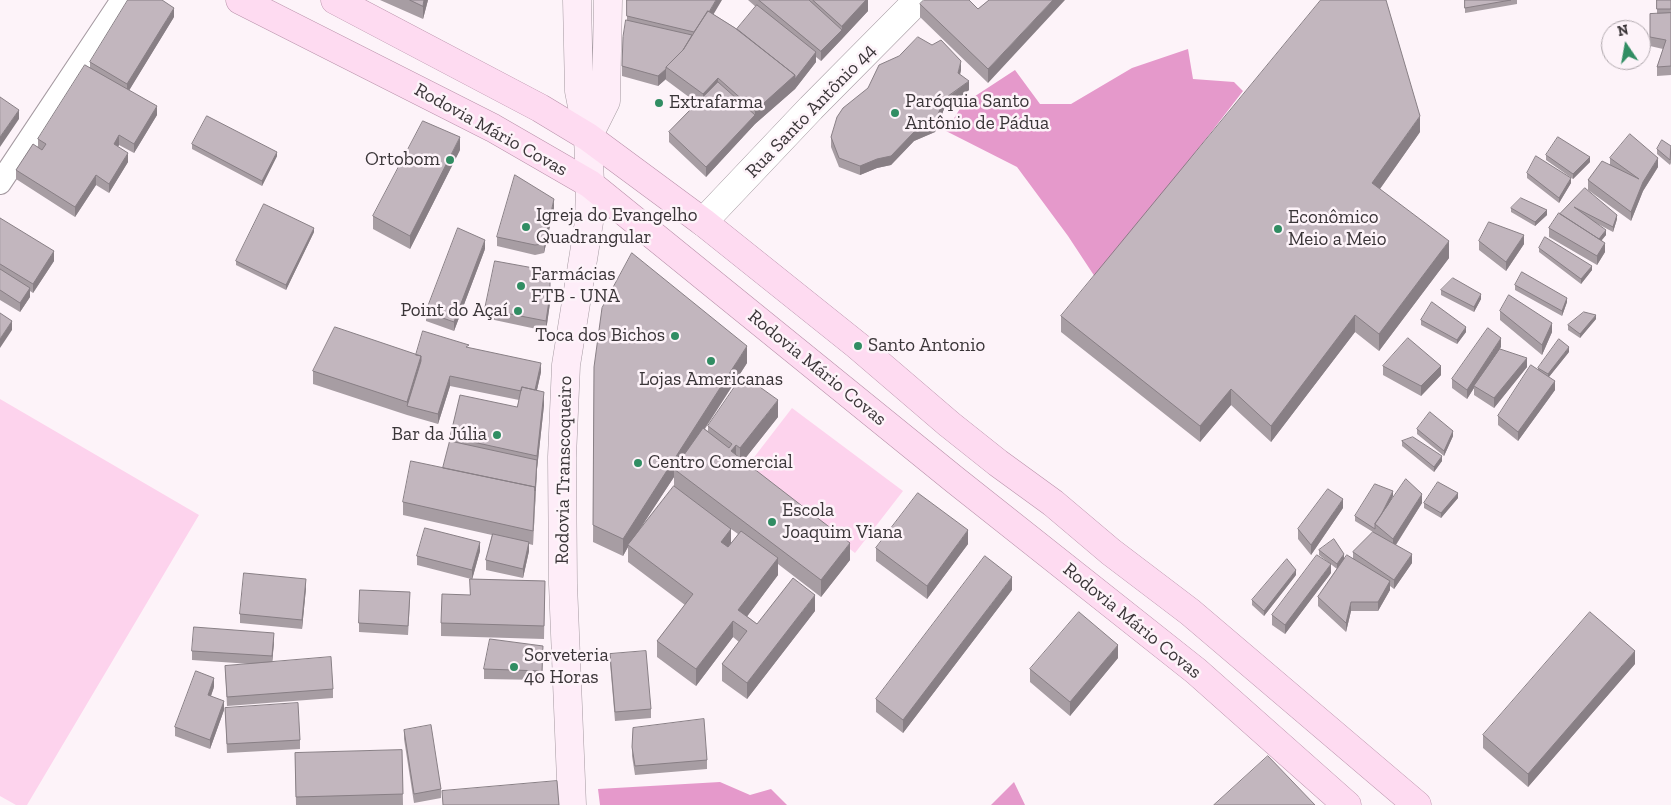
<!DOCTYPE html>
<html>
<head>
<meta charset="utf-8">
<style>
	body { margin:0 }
	#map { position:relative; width:1671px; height:805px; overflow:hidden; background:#fdf3f9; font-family:"Zilla Slab",serif }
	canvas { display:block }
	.north { position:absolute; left:1601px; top:20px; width:50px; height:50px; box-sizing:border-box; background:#fdf3f9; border:1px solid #afa7ac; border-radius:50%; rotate:348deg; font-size:14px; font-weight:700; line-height:20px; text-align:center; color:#3a3538 }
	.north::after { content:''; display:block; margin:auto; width:18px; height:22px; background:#318d63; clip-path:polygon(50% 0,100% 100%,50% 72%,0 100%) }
</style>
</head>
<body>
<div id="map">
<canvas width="1671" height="805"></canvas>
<div class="north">N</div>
</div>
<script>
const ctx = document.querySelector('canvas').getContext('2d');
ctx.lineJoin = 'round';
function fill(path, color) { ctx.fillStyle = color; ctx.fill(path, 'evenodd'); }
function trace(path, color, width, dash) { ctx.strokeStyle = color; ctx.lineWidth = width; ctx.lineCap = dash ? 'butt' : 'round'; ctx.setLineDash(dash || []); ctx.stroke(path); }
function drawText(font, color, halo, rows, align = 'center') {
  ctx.font = font + ' "Zilla Slab",serif'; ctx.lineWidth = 5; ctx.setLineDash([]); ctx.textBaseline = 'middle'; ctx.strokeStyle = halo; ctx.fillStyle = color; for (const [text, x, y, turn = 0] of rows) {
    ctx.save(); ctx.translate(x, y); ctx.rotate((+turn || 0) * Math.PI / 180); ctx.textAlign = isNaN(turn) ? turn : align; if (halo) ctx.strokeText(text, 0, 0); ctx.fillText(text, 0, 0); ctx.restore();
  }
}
fill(new Path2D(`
	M0 399 199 515 27 805H16L0 796Z
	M792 408 903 491 855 553 745 469Z`), '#fdd3ed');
fill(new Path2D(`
	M1188 49 1193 79 1234 82 1243 91 1097 280 1068 236 1017 167 946 131 963 104 1015 70 1040 104H1071L1132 68Z
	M720 782 750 795 771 789 787 805H600L598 789Z
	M1014 782 1025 805H991Z`), '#e599cb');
const minor = new Path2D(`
	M0 183 122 0`);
const tertiary = new Path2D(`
	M703 222 811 108 918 0`);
const secondary = new Path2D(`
	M588 137 606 101 608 0
	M572 805 563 584 562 457 566 365 589 222 590 184 588 137 579 91 577 0`);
const primary = new Path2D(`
	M240 0 493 128 590 184 955 480 1196 671 1347 805
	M335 0 540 108 588 137 703 222 858 346 949 424 998 463 1053 503 1111 552 1190 612 1417 805`);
trace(minor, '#a499a0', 24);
trace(tertiary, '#a499a0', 29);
trace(secondary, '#a499a0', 29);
trace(primary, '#b991aa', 29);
trace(minor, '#fff', 22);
trace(tertiary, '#fff', 28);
trace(secondary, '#feedf8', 28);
trace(primary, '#fedbf1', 28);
fill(new Path2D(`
	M380 0H428L423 19Z
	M627 0 713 14 737 29 756 7 748 0H868V11L821 61 816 57V62L795 89 755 124 706 177 669 142V132L697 103 666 80V79L658 86 622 76V66L627 21Z
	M989 0 988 83 920 17V4L978 9Z
	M1465 0H1517V4L1465 13Z
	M1657 0H1671V75L1657 76V67L1663 49 1650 46V14H1657Z
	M174 17 129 90 157 115 134 153 119 145 118 147 128 162 109 193 96 185 75 217 16 179V170L38 148V139L90 68V62Z
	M961 70 960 75 969 90 944 109 935 132 914 141 891 165 877 168 860 175 839 167 831 147V137L868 88Z
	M1420 132 1380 189 1449 258 1379 351 1355 332 1271 442 1231 405 1200 442 1061 332V316Z
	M192 144 277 156 262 186 192 149Z
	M1671 146V163L1670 165 1657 154V149Z
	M460 150 410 249 373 229V216Z
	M1546 155 1590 162 1573 179 1546 160Z
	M1610 158 1658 167 1643 191 1631 221 1588 190V180L1610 164Z
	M1527 173 1571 183 1559 203 1527 178Z
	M1585 188 1617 219 1613 232 1596 223 1606 235 1602 240 1605 252 1597 265 1549 237V228L1560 214Z
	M554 208 544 253 535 255 497 246V237Z
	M1511 208 1547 215 1535 226 1511 212Z
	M0 218 54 261 33 293 30 291V297L20 312 0 300Z
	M314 232 286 290 236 265V261Z
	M1479 241 1524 244 1506 271 1479 250Z
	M1539 248 1592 270 1581 284 1539 252Z
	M485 249 454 331 426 321V312Z
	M550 271V303L546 331 485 318V309Z
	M1515 285 1567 302 1562 316 1515 290Z
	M1441 290 1481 299 1474 312 1441 295Z
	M1500 311 1552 332 1542 355 1500 320Z
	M1596 319 1580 338 1568 330V325Z
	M1421 320 1466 332 1457 344 1421 325Z
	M1501 347 1491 362 1527 367 1494 408 1474 395V388L1467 399 1452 388V379Z
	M469 348 541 372 537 390 544 405 537 469 533 545 529 544V551L523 578 486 570V560L492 535 403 515V502L443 468 450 441V437L517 407 519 400 450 386 438 424 407 415 313 384V371L416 355Z
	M1569 352 1549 377 1555 390 1518 441 1498 425V416L1538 370V368Z
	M747 363 705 429 708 431V426L778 417 743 461 850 560 821 597 778 564V575L747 616 757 624 815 611 747 699 722 681V664L739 642 733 637 696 686 657 657V641L685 605 628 562V547L623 556 593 542 594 367ZM674 477V486L636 534ZM731 529 738 534 731 544Z
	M1383 366 1441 375 1421 396 1383 375Z
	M1417 429 1453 436 1444 456 1417 434Z
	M1402 441 1442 461 1434 472 1402 446Z
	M1393 496 1388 504 1422 503 1396 545 1412 563 1394 589 1390 586V590L1378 611H1351L1346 632 1318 606V597L1342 561 1337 569 1319 555V550L1344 558H1353V552L1373 532 1355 521V516Z
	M1458 498 1441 518 1424 508V503Z
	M1343 508 1311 555 1298 539V529Z
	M968 544 927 599 876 561V548Z
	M480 551 472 579 545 581 544 639 441 636V623L470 595 471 579 417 565V556Z
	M1331 573 1285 634 1272 625V615Z
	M1296 575 1264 616 1252 605V600Z
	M306 588 302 629 240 623V614Z
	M1012 590 903 733 876 712V699Z
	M410 601 408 635 359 632V623Z
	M274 642 272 662 333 689V698L227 706 225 666 251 664 192 660V651Z
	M610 654 651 709V718L615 721 610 663Z
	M543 656 542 680 484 679V669Z
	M1118 658 1070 716 1030 682V669Z
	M1635 664 1528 787 1483 748V735Z
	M214 687 211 696 224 710 210 749 175 736V727Z
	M225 708 300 740V749L227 753Z
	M633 728 707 760V769L635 775 632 756Z
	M404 730 441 789V798L414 803 404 739Z
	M402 750 403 805H296L295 753Z`), '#a79da3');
fill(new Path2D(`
	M424 0H428L423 19V6Z
	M716 0H722L697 42V33Z
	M866 0H868V11L842 39V26Z
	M1053 0H1065L988 83V69Z
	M174 8V17L127 94V84Z
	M842 30V39L821 61V51Z
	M816 52V62L795 89 755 124 706 177V167L755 115V111Z
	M961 61V70L958 82V73Z
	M666 69V79L658 86V76Z
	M718 78V92L703 107V94Z
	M969 81V90L944 109 935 132 914 141 891 165 877 168 860 175V166Z
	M157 106V115L134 153V144Z
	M19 110V119L0 147V137Z
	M1420 116V132L1372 200V183Z
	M119 135V145L114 153V144Z
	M460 137V150L410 249V236Z
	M277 152V156L262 186V181Z
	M128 153V162L109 193V184Z
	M1590 157V162L1573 179V174Z
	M1658 158V167L1643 191 1631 221V212L1643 182Z
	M96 175V185L75 217V207Z
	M1571 178V183L1559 203V198Z
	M554 199V208L544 253V244Z
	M1547 210V215L1535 226V222Z
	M1617 215V219L1613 232V227Z
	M314 228V232L286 290V285Z
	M1606 230V235L1599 243V239Z
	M1524 235V244L1506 271V262Z
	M485 240V249L454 331V322Z
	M1449 241V258L1379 351V334Z
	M1605 243V252L1597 265V256Z
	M54 251V261L33 293V284Z
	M1592 266V270L1581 284V279Z
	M30 288V297L20 312V303Z
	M550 294V303L546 331V321Z
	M1481 294V299L1474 312V307Z
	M1567 298V302L1562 316V311Z
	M1355 315V332L1271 442V426Z
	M1596 315V319L1580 338V334Z
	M12 321V330L0 348V339Z
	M1552 323V332L1542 355V345Z
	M1466 327V332L1457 344V340Z
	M1501 338V347L1475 387 1474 386V388L1467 399V390Z
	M747 346V363L677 471 674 469V477L629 546 628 545V547L623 556V539Z
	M1569 347V352L1548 378V374Z
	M421 356V370L407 406V415V402Z
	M1527 358V367L1494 408V398Z
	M541 363V372L534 403V394Z
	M1441 366V375L1421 396V386Z
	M450 376V386L438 424V414Z
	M1555 381V390L1518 441V432Z
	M1231 389V405L1200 442V426Z
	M544 392V405L537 469 533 545 537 456Z
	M778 400V417L740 465V448Z
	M1453 431V436L1444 456V451Z
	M736 445V461L731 451Z
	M1442 456V461L1434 472V467Z
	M1393 491V496L1378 527 1376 525Z
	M1458 493V498L1441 518V513Z
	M1422 494V503L1393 549V539Z
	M1343 499V508L1311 555V545Z
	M731 529V545L721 558V542Z
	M968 530V544L927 599V586Z
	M480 542V551L472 580V570Z
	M529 542V551L523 578V569Z
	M850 543V560L821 597V580Z
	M1344 554V559L1337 569V564Z
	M1412 554V563L1394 589V580Z
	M778 558V575L740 626 738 610Z
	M1331 564V573L1285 634V625Z
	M1296 570V575L1264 616V611Z
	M1012 577V590L903 733V720Z
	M306 579V588L302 629V620Z
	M1390 581V590L1378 611V602Z
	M815 595V611L747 699V683Z
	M1351 602V611L1346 632V623Z
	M733 621V637L696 686V669Z
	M274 633V642L272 665V656Z
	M1118 645V658L1070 716V702Z
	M1635 651V664L1528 787V774Z
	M214 678V687L208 704V695Z
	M224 701V710L210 749V740Z`), '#887f85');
const building = new Path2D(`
	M128 0H162L174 8 127 84 90 62Z
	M410 0H424L423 6Z
	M627 0H716L709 12 708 11 694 32 627 16Z
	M759 0H809L842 30 821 51Z
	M813 0H866L842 26Z
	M924 0H969L978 9 989 0H1053L988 69 920 4Z
	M1321 0H1386L1420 116 1372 183 1449 241 1379 334 1355 315 1271 426 1231 389 1200 426 1061 316Z
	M1465 0H1511L1465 8Z
	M1657 0H1671V9H1657Z
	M757 5 816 52 795 79V75L737 29Z
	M708 11 735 28 795 75 755 111 718 78 703 94 666 67 683 50Z
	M1671 13V66L1657 67 1666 40 1650 37V14Z
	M626 20 692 35 683 50 666 67V69L658 76 622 66 623 37Z
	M918 37 932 45 941 40 961 61 958 73 969 81 944 99 935 122 914 132 891 156 877 159 860 166 839 158 831 137 837 117 843 108 868 88 879 65 899 56Z
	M85 65 157 106 134 144 119 135 114 144 128 153 109 184 96 175 75 207 16 170 33 144 42 150 46 144 38 139Z
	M718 82 755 115 706 167 669 132Z
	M0 97 19 110 0 137Z
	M207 116 277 152 262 181 192 144Z
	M423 121 460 137 410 236 373 216Z
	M1630 134 1658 158 1643 182 1631 212 1588 180 1602 161 1639 179 1610 158Z
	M1558 137 1590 157 1573 174 1546 155Z
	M1662 140 1671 146 1670 160 1657 149Z
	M1536 156 1571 178 1559 198 1527 173Z
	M515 175 554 199 544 244 535 245 497 237Z
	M1585 188 1617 215 1613 227 1574 207 1606 230 1599 239 1560 214Z
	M1521 198 1547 210 1535 222 1511 208Z
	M264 204 314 228 286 285 236 261Z
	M1559 213 1605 243 1597 256 1549 228Z
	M0 218 54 251 33 284 0 264Z
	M1489 222 1524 235 1506 262 1479 241Z
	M458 228 485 240 454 322 426 312Z
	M1545 237 1592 266 1581 279 1539 248Z
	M632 253 747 346 623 539 593 525 594 367 602 308Z
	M495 261 550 271V294L546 321 485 309Z
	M0 269 30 288 20 303 0 290Z
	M1522 272 1567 298 1562 311 1515 285Z
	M1453 278 1481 294 1474 307 1441 290Z
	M1509 295 1552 323 1542 345 1500 311Z
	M1432 302 1466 327 1457 340 1421 320Z
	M1584 312 1596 315 1580 334 1568 325Z
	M0 313 12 321 0 339Z
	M335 327 421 356 407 402 313 371Z
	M1488 328 1501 338 1467 390 1452 379Z
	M423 331 469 345 466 347 541 363 535 390 522 387 521 391 450 376 438 414 407 406 421 361V356L416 355Z
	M1408 338 1441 366 1421 386 1383 366Z
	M1559 339 1569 347 1548 374 1538 368Z
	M1500 349 1527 358 1494 398 1474 386Z
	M1531 365 1555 381 1518 432 1498 416Z
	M743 375 778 400 740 448 736 445 731 451 850 543 821 580 674 469 703 428 729 448 732 444 708 426Z
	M522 387 544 392 537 456 450 437 460 395 517 407Z
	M1430 412 1453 431 1444 451 1417 429Z
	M1413 437 1442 456 1434 467 1402 441Z
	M450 441 537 460 535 491V487L443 468Z
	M411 461 535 487 533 531 403 502Z
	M1406 479 1422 494 1393 539 1375 524Z
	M1438 482 1458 493 1441 513 1424 503Z
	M1375 484 1393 491 1381 515 1375 524V529L1355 516Z
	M674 486 731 529 721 542 728 547 741 531 778 558 738 610 757 624 793 578 815 595 747 683 722 664 747 631 733 621 696 669 657 641 693 594 628 545Z
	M1328 489 1343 499 1311 545 1298 529Z
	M918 493 968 530 927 586 876 548Z
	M425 528 480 542 472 570 417 556Z
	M1373 532 1412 554 1394 580 1353 552Z
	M493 534 529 542 523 569 486 560Z
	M1334 539 1344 554 1337 564 1319 550Z
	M1317 555 1331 564 1285 625 1272 615Z
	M1347 555 1390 581 1378 602H1351L1346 623 1318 597Z
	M985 556 1012 577 903 720 876 699Z
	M1287 559 1296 570 1264 611 1252 600Z
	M244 573 306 579 302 620 240 614Z
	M470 579 545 581 544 626 441 623 442 594 470 595Z
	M360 590 410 592 408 626 359 623Z
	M1079 612 1118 645 1070 702 1030 669Z
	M1590 612 1635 651 1528 774 1483 735Z
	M194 627 274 633 272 656 192 651Z
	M490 639 543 646 542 671 484 669Z
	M646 651 651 709 615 712 610 654Z
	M331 657 333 689 227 697 225 666Z
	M196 671 214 678 208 695 224 701 210 740 175 727Z
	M298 703 300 740 227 744 225 708Z
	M704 719 707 760 635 766 632 747 633 728Z
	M431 725 441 789 414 794 404 730Z
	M402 750 403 794 296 797 295 753Z
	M1268 756 1315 805H1214Z
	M557 781 559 805H443L442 791Z`);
fill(building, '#c2b6be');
trace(building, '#887f85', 1);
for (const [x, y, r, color] of [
	[659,103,5,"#318d63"],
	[895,113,5,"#318d63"],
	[450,160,5,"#318d63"],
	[526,227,5,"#318d63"],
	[1278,229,5,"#318d63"],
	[521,286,5,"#318d63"],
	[518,311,5,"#318d63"],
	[675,336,5,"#318d63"],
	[858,346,5,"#318d63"],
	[711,361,5,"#318d63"],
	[497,435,5,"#318d63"],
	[638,463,5,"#318d63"],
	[772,522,5,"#318d63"],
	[514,667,5,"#318d63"]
]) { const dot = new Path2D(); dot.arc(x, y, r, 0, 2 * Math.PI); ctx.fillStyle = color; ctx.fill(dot); trace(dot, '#fdf3f9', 2); }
drawText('19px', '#3a3538', '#fdf3f9', [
	["Paróquia Santo",905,102],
	["Antônio de Pádua",905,124],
	["Extrafarma",669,103],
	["Ortobom",440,160,"right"],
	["Igreja do Evangelho",536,216],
	["Quadrangular",536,238],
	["Econômico",1288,218],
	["Meio a Meio",1288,240],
	["Farmácias",531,275],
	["FTB - UNA",531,297],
	["Point do Açaí",508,311,"right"],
	["Toca dos Bichos",665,336,"right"],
	["Santo Antonio",868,346],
	["Lojas Americanas",711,380,"center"],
	["Bar da Júlia",487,435,"right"],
	["Centro Comercial",648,463],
	["Escola",782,511],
	["Joaquim Viana",782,533],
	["Sorveteria",524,656],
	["40 Horas",524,678]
], 'left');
drawText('19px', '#3a3538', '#fdf3f9', [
	["Rua Santo Antônio 44",811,111,-46],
	["Rodovia Mário Covas",491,130,29],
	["Rodovia Mário Covas",817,368,39],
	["Rodovia Transcoqueiro",564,470,-89],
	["Rodovia Mário Covas",1132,621,39]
]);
</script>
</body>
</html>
